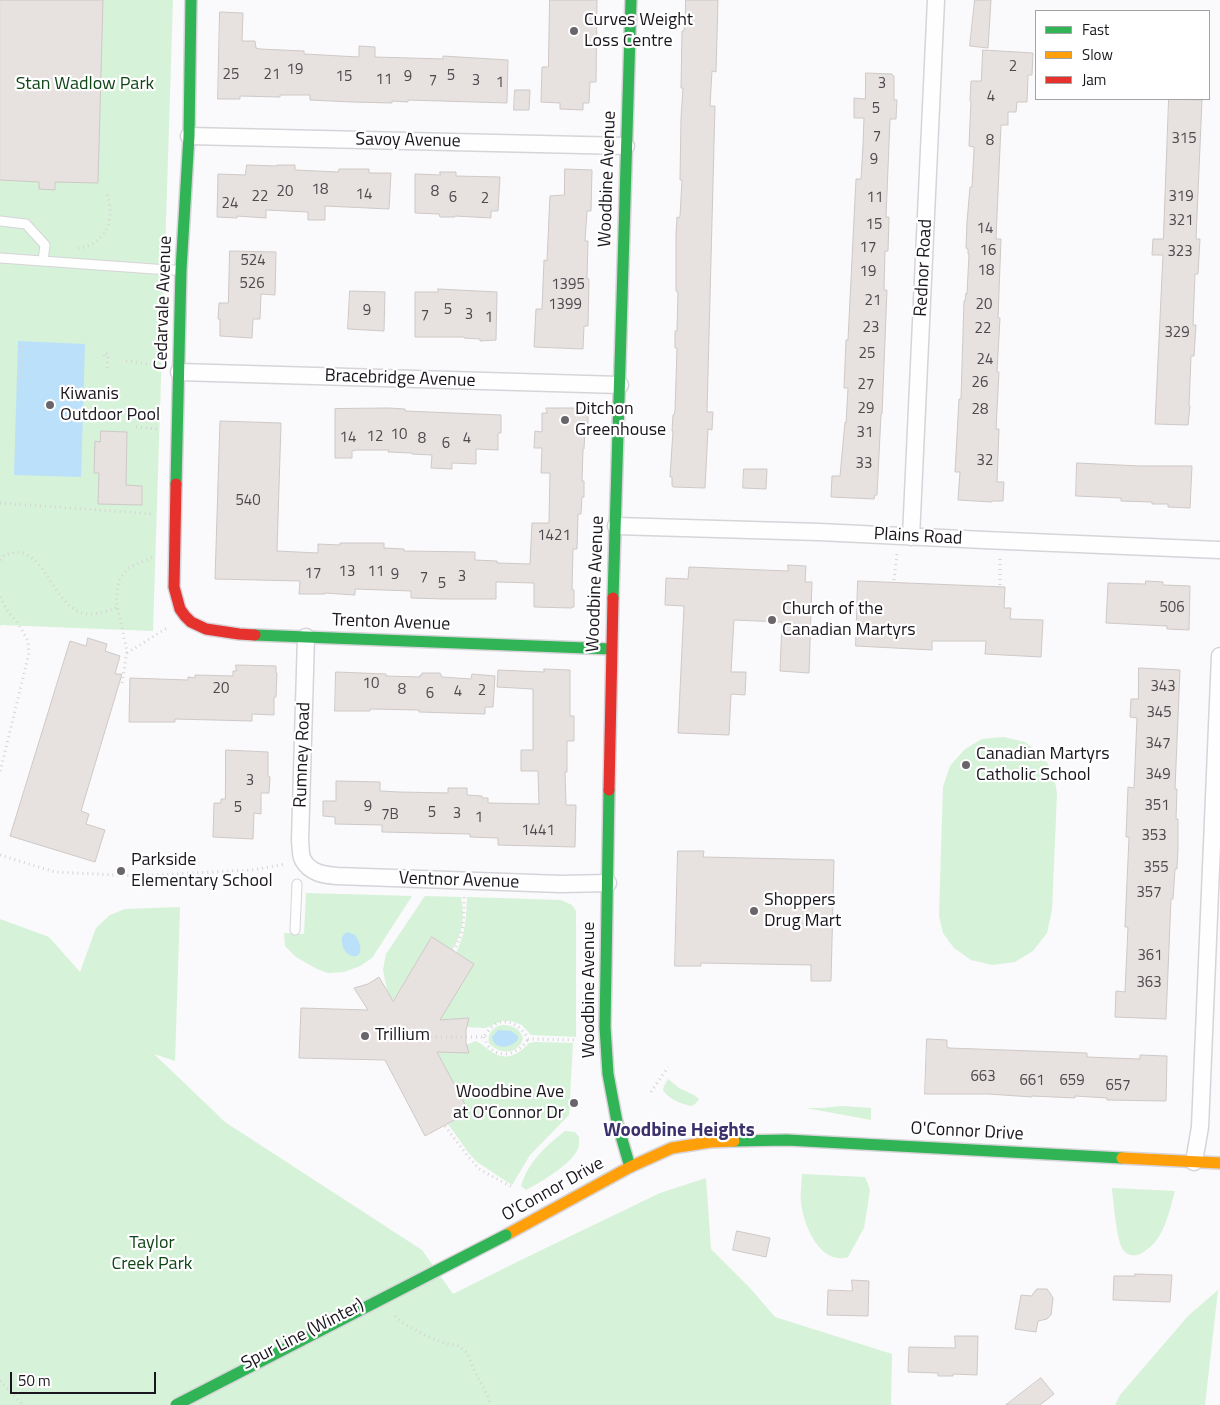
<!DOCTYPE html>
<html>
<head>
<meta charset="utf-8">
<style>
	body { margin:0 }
	#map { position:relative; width:1220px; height:1405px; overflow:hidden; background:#faf9fb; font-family:"Titillium Web",sans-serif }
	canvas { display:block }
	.legend { position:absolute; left:1035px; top:10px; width:175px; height:90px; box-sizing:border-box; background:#fff; border:1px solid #a4a2a5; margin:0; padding:6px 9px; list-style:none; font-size:15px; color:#1b161e }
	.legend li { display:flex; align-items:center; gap:10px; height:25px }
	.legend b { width:25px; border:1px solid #a4a2a5 }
	.scale { position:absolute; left:10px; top:1372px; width:146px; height:22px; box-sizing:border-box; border:2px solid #1b161e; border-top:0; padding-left:6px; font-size:15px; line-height:18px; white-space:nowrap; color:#1b161e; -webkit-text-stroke:4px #fff; paint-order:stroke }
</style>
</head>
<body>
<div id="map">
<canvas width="1220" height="1405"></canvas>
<ul class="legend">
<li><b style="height:6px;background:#30b455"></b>Fast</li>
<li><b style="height:6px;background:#ff9f0a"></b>Slow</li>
<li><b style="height:6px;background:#e5322d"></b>Jam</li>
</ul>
<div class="scale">50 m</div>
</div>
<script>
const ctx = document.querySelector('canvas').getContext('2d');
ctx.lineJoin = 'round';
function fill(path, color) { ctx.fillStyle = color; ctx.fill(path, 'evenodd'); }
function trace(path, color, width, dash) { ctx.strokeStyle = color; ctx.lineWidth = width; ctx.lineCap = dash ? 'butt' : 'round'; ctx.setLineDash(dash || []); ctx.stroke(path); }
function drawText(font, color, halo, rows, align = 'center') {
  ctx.font = font + ' "Titillium Web",sans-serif'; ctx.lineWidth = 4.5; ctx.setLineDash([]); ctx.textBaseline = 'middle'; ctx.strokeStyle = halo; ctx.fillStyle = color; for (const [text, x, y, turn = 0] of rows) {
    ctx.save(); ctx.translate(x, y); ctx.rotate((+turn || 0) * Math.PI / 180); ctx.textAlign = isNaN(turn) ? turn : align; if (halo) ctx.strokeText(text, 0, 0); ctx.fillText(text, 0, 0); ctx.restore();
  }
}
fill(new Path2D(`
	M0 0H173L153 631 1 625 0 627Z
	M1004 737 1025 742 1042 755 1053 772 1057 793 1052 910 1047 933 1033 951 1015 962 992 965 971 960 954 948 943 933 939 916 943 787 950 766 965 749 982 739Z
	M306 893 412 896 372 958 360 966 344 972 328 973 317 969 296 957 285 946 284 933 304 934Z
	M425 896 461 897C465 918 463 932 452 950L432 938 390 1005 383 970 386 954Z
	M467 897 561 900 572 905 576 911V1037L531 1035 522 1025 511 1021H502L486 1028 446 1026 432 1032 474 964 456 953C466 932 466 919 467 897Z
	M180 907 175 1061 154 1054 225 1122 422 1250 453 1294 521 1260 660 1193 706 1178 711 1249 749 1287 775 1317 892 1354 891 1404 893 1405H0V919L49 937 80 972 96 928 110 915 125 909Z
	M501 1025C511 1025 519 1027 523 1038 519 1055 499 1055 489 1043 487 1034 492 1028 501 1025Z
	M431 1041C446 1043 462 1049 475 1041 481 1043 484 1046 489 1050 505 1062 517 1056 529 1043L536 1042 573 1043 569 1115 530 1155 512 1185 477 1162 468 1152 448 1124 469 1112Z
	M668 1079 679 1088 694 1095 699 1099 695 1104 691 1106C682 1104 668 1099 663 1090L664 1086Z
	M842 1106 871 1108V1120L806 1108H822Z
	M565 1131 575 1132 579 1137C579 1140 579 1143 579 1146 574 1163 541 1182 526 1190L521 1186C529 1161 545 1147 565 1131Z
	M802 1174 865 1177 868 1184 870 1190 864 1228 848 1257C820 1266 803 1224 801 1202 800 1193 802 1183 802 1174Z
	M1112 1188 1175 1191C1168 1215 1164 1242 1140 1254 1134 1257 1127 1255 1123 1250 1117 1242 1113 1200 1112 1188Z
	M1218 1290 1205 1405H1115L1120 1395 1188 1316Z`), '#d6f2d8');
fill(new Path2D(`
	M18 341 85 344 81 477 14 475Z
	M347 932 355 935C372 961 344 963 342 942 341 937 343 935 347 932Z
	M498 1030 511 1031 518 1036V1039C512 1048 494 1051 492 1037Z`), '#bbe0fa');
const building = new Path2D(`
	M0 0H103L98 183 55 182V190L39 189V182L0 180Z
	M550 0H597L596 82H590L589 103H583V110L560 109V103L541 102 542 67H548Z
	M686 0H718L716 72 712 71 710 106H715L707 412H713L712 430 708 429 705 488 673 487 672 485V477H670L673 431H672L673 415H674L675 410 677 348H675V331H677L678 292 676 291V235L677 217 679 218 680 216 682 180H680L681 118 683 88H681L682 31H684V24H685Z
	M975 0H991L988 48 970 46Z
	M220 12 243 13 242 41H255L256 48 260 49 304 51V54L359 57V46L375 47V57L443 59V56L508 60 507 103 408 100V102L392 101V103L352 102 310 100V95H280V97L240 96V99H218Z
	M983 50 1033 53 1032 75H1028L1027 102H1017L1016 112H1008V125H1001L996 239H1001L998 318H1000L997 372H999L996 429H999L997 482H1004L1003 501H992V502L958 500 960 472H955L959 399H961L964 301H965L966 293 967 294 969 254H968V249L966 248 967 222 970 187H972L974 150V147L969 146 971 101H970L971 81H981Z
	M866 73 892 74V75L894 76V100H897L896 119H890L886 217H889L888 251H885L884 290H887L882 414H881L877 495H875L874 499 831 497 832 476H840L845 422 846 423 848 388H844L846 340H848L856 179H861L863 145 864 118H854V98L865 99Z
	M515 90H530L529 110H514Z
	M1169 99 1202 100 1196 239H1200L1198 274H1195L1193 325H1196L1194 356H1191L1189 406H1190L1188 425 1155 424 1163 255H1152L1153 239H1163Z
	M247 165 277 166V165H295V170L338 172 339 169H369V173H391L389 209 325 206V220H308V212L266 210V218L237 216V218L217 217 218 174 245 175Z
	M565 169 592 170 591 211H587L585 241H588L587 279H589L588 326H584L583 349 534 347 536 309H542L544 260 547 261 550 196 564 195Z
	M440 172H456V176L500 177 498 211H491V218L455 216V217H440L439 214 415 213V174L440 175Z
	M230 251 276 252 275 295 261 294 260 319H253L252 338 220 336V319H218L219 303H228Z
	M438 289 497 292 496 340 480 341V339L464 338V337H415V292H438Z
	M350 291 385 292 384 331 348 329Z
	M389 408 405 409V411L501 415V433H498V450L476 449V464L452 463V469L431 468 432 455 412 454V453L388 452 389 450H356L352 451V458H335V409Z
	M546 408H588V430H585L584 449H583L582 481H584V497H582L581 514H578L577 549H573L572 588 573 590H574V607H572V608L534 607V583L496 582V599H444L411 598V591L355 589V595L325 593V594H299L300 581 215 579 220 421 281 423 277 551 318 553V544L340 545V543H384V548L404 549V551L475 552V560L497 561V563L530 564 532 523H549L550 473H541L542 448H534L535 431 542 432V413H547Z
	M101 431 127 432 126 485 142 486V505L98 504 99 473H94L95 441 100 442Z
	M1077 463 1140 466H1192L1190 508 1168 507V504H1152V502L1121 501V498L1076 496Z
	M744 469H767L766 489 743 488Z
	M788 565 806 566 805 582H812L809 673 780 671 782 622 734 620 731 672H746L745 695 731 694 729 735 678 733 684 606 665 605 666 578 688 579 689 567 788 571Z
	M858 581 1005 587 1004 608H1011L1010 619 1043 620 1041 657 985 654 986 641H932V650L856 646Z
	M1146 581 1163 582V585L1190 586 1189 630 1167 629V626L1106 623 1108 583 1144 584H1145Z
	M88 638 107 644 105 651 120 656 115 674H122L81 811 89 814 86 824 105 830 95 862 10 836 70 641 86 646Z
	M236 665 276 666V673H277L276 697H274V715L252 714V721L175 719V722H129L130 678 188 680V677L195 678V675L233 676V671H236Z
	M1139 668 1180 670 1175 789H1177L1176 819H1178V848L1177 869H1175L1173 899H1171L1166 1019 1115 1017 1116 991 1125 992 1128 927H1125L1129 837H1126L1128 787 1134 788 1137 718 1130 717 1131 699H1138Z
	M544 669 570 670V716H574V741H567V772H565L566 805H576L575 847 498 845V838L470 837V834L382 832V825L335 824V817L323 816V801H336V781L380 782V791L400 792 448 793V788H467V795L482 796V798H488V803L539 804 538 771H521V750H533V689L497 687 498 670 544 672Z
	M336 672 386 674V676L420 677V675H422V673H440L442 677 471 679 472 674 495 676 493 707H485V714L419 712V710L370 709V711H335Z
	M226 750 268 752V776L270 777 269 793H261V814L254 813 253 839 213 837 214 803H221V799H225Z
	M678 851H704L703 857 834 860 831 981H811V965L701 963V966H675Z
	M432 937 474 964 440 1020 469 1018 466 1030V1043L469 1053 437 1052 469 1112 425 1136 385 1060 299 1058 301 1008 368 1010 354 988 368 984 379 977 393 1001Z
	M927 1039 947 1040V1047L949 1048 1087 1053V1057L1140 1059V1055L1167 1056 1166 1101 1107 1100V1098L1075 1096V1098L1032 1096V1097L988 1094H925Z
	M737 1231 770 1238 766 1257 733 1250Z
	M1135 1274 1172 1275 1170 1302 1113 1300 1114 1276H1135Z
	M852 1280 869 1281 868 1316 827 1315 828 1290 852 1291Z
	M1037 1289H1047L1050 1293 1053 1298 1051 1315 1047 1319 1038 1321 1036 1332 1015 1329 1021 1295 1031 1296Z
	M955 1336H978L977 1375 953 1374V1376H938V1373L908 1372 909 1347 955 1348Z
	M1041 1378 1054 1394 1040 1405H1006Z`);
fill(building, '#e7e1e0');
trace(building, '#cec9c7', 1);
const lane = new Path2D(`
	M0 221 26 224 45 245 43 261
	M0 258 168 270H179
	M295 930 297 884`);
const street = new Path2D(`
	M189 136 626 146
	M179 372 620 385
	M616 526 819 532 984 540 1220 550
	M911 537 936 0
	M306 637 300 841C301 847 300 855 303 860 310 873 324 875 337 876L561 884 608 883
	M1194 1162 1200 1127 1220 656`);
const fast = new Path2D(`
	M176 484 181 270 189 136 191 0
	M613 598 631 0
	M255 635 611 649
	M609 790 605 1027 608 1074 617 1122 630 1167
	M734 1141 787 1140 1122 1158`);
const slow = new Path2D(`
	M1122 1158 1220 1163
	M506 1235 630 1167 672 1148 710 1142 734 1141`);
const jam = new Path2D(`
	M176 484 174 587 180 609 185 616 191 622 206 629 239 634 255 635
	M609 790 613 598`);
trace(lane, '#d7d4d9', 11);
trace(street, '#d7d4d9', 19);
trace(fast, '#d7d4d9', 14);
trace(slow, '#d7d4d9', 14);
trace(jam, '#d7d4d9', 14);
trace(new Path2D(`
	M78 248C99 246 112 229 110 208 110 203 107 198 107 192
	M104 356V353L108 354 107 371
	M126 361 159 365
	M17 378H21L22 343
	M136 427 157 429
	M0 503 154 514
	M0 560C4 555 6 554 13 553 43 547 54 604 80 612 93 617 105 612 117 607
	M894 580 897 554
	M1000 585V558
	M0 597 7 610 19 625 28 641 29 653 0 772
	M127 653 167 628
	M122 683 127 651 116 601 119 580 128 568 155 556
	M0 855 55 872 136 876 252 870 286 864
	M453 951C465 933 464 917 464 896
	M431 1037H484C486 1034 489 1030 492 1027 505 1015 521 1025 528 1039L577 1040
	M484 1037C486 1041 487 1045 490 1048 503 1060 520 1052 528 1039
	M651 1092 668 1067
	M445 1126 467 1155 479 1169 514 1188
	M395 1316 404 1324 427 1336 444 1343 459 1346 467 1353 477 1376 484 1388 491 1405
	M0 1381 23 1405`), '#d5d4d6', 3, [1, 4]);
trace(lane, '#fefefe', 9);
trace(street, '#fefefe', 16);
trace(fast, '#30b455', 11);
trace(slow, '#ff9f0a', 11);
trace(jam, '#e5322d', 11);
const fastBridge = new Path2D(`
	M176 1405 506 1235`);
trace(fastBridge, '#d7d4d9', 14, []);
trace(fastBridge, '#30b455', 11);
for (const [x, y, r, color] of [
	[574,31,5,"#69656b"],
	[50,405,5,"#69656b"],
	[565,420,5,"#69656b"],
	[772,620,5,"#69656b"],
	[966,765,5,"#69656b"],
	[121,871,5,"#69656b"],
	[754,911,5,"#69656b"],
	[365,1036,5,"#69656b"],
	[574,1103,5,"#69656b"]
]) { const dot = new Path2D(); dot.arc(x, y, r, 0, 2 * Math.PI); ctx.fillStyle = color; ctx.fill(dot); trace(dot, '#fff', 2); }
drawText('15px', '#4e494e', null, [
	["2",1013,67],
	["19",295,70],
	["25",231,75],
	["21",272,75],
	["5",451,76],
	["15",344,77],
	["9",408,77],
	["11",384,80],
	["7",433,81],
	["3",476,81],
	["1",500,83],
	["3",882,84],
	["4",991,97],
	["5",876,109],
	["7",877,137],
	["315",1184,139],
	["8",990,141],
	["9",874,160],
	["18",320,190],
	["20",285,192],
	["8",435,192],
	["14",364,195],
	["22",260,197],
	["319",1181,197],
	["6",453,198],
	["11",875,198],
	["2",485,199],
	["24",230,204],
	["321",1181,221],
	["15",874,225],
	["14",985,229],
	["17",868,248],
	["16",988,251],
	["323",1180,252],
	["524",253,261],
	["18",986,271],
	["19",868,272],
	["526",252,284],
	["1395",568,285],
	["21",873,301],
	["1399",565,305],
	["20",984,305],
	["5",448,310],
	["9",367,311],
	["3",469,315],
	["7",425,316],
	["1",489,318],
	["23",871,328],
	["22",983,329],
	["329",1177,333],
	["25",867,354],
	["24",985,360],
	["26",980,383],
	["27",866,385],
	["29",866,409],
	["28",980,410],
	["31",865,433],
	["10",399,435],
	["12",375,437],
	["14",348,438],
	["8",422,439],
	["4",467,439],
	["6",446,444],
	["32",985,461],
	["33",864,464],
	["540",248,501],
	["1421",554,536],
	["13",347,572],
	["11",376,572],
	["17",313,574],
	["9",395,575],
	["3",462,577],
	["7",424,578],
	["5",442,584],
	["506",1172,608],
	["10",371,684],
	["343",1163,687],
	["20",221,689],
	["8",402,690],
	["2",482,691],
	["4",458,692],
	["6",430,694],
	["345",1159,713],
	["347",1158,744],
	["349",1158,775],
	["3",250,781],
	["351",1157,806],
	["9",368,807],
	["5",238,808],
	["5",432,813],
	["3",457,814],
	["7B",390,815],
	["1",479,818],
	["1441",538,831],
	["353",1154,836],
	["355",1156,868],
	["357",1149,893],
	["361",1150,956],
	["363",1149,983],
	["663",983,1077],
	["661",1032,1081],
	["659",1072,1081],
	["657",1118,1086]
]);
drawText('18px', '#1b161e', '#fff', [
	["Curves Weight",584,21],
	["Loss Centre",584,42],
	["Kiwanis",60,395],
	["Outdoor Pool",60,416],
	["Ditchon",575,410],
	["Greenhouse",575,431],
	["Church of the",782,610],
	["Canadian Martyrs",782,631],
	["Canadian Martyrs",976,755],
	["Catholic School",976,776],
	["Parkside",131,861],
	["Elementary School",131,882],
	["Shoppers",764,901],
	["Drug Mart",764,922],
	["Trillium",375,1036],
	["Woodbine Ave",564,1093,"right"],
	["at O'Connor Dr",564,1114,"right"]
], 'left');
drawText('18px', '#0f4517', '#fff', [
	["Stan Wadlow Park",85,85],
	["Taylor",152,1244],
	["Creek Park",152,1265]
]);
drawText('18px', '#1b161e', '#fff', [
	["Savoy Avenue",408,141,1],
	["Woodbine Avenue",608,179,-88],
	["Rednor Road",924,268,-87],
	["Cedarvale Avenue",164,303,-88],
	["Bracebridge Avenue",400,379,2],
	["Plains Road",918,537,3],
	["Woodbine Avenue",596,584,-88],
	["Trenton Avenue",391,623,2],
	["Rumney Road",303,755,-88],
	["Ventnor Avenue",459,881,2],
	["Woodbine Avenue",590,990,-90],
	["O'Connor Drive",967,1132,3],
	["O'Connor Drive",553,1190,-29],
	["Spur Line (Winter)",303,1335,-27]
]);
drawText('bold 19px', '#3c316c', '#fff', [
	["Woodbine Heights",679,1131]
]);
</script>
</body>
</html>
